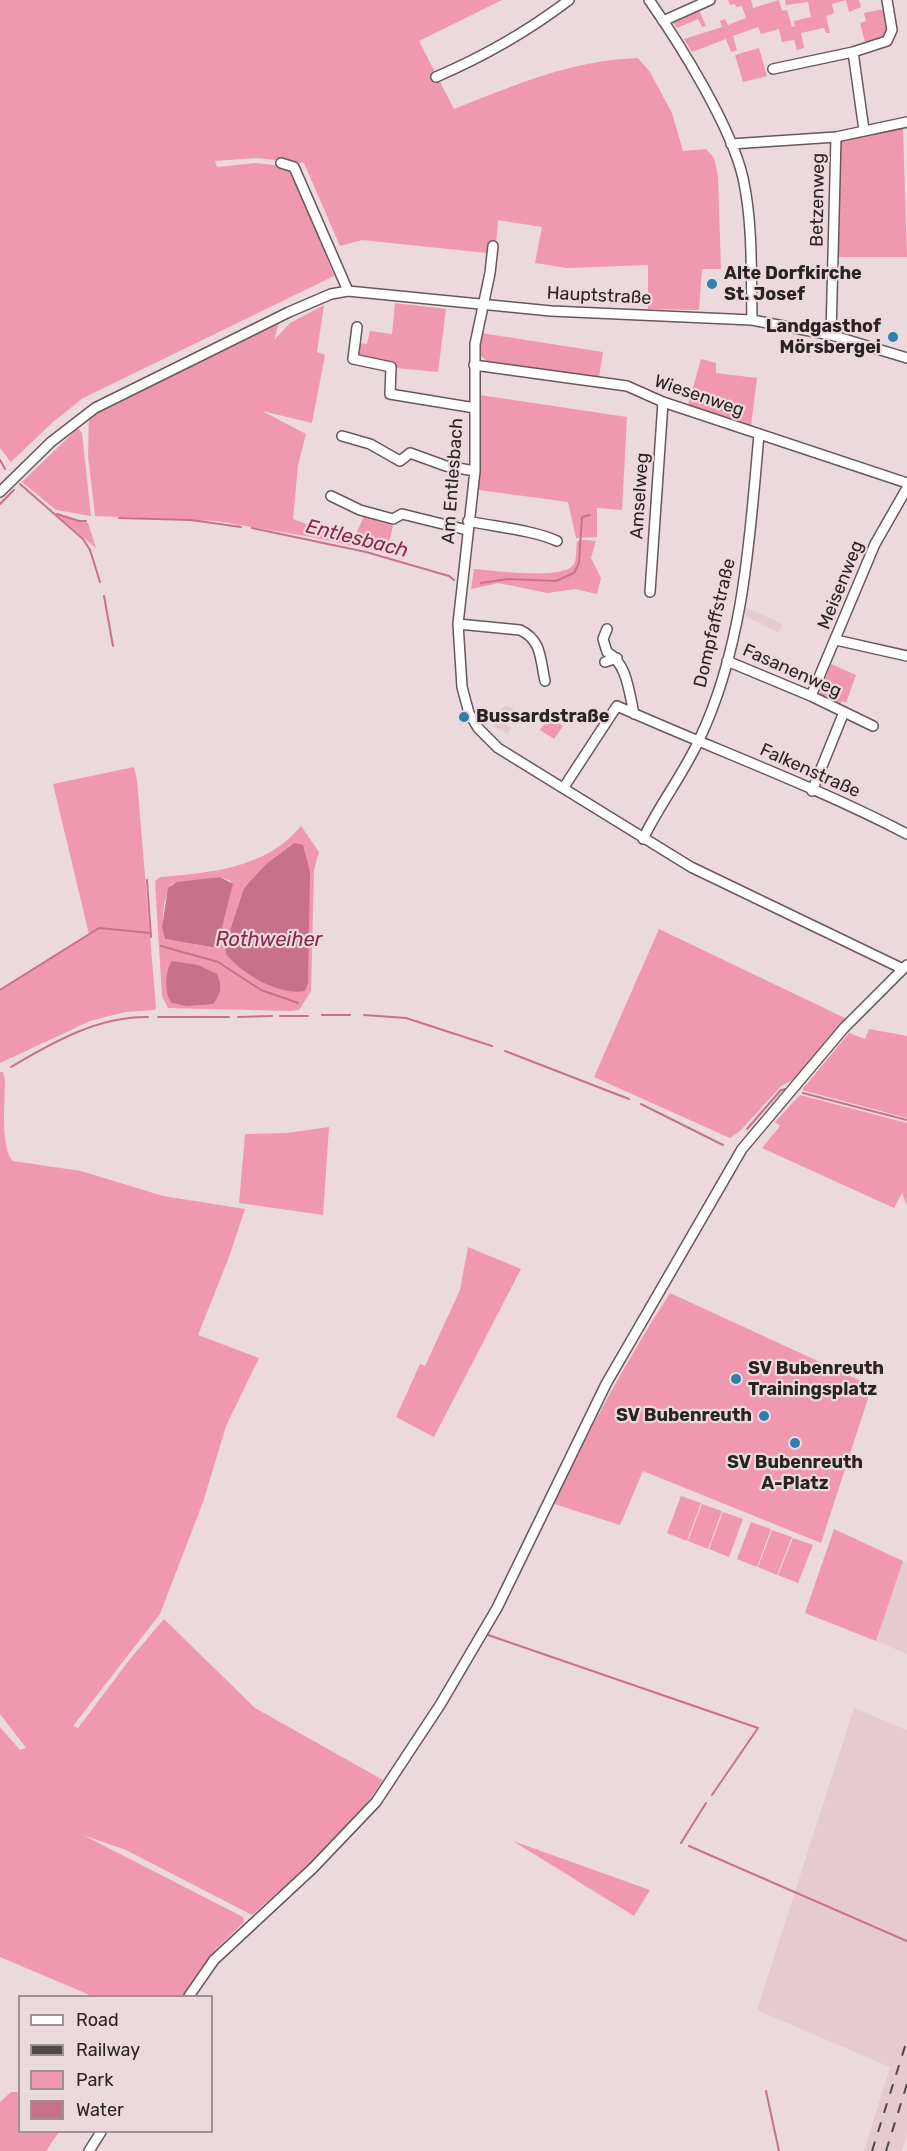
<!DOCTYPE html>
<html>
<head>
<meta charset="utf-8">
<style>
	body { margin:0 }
	#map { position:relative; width:907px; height:2151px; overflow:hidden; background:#ecd9dd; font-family:Rubik,sans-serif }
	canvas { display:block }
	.legend { position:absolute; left:18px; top:1995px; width:195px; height:138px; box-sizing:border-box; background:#ecd9dd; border:2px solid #9e9093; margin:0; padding:8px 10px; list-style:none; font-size:18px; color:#2a2324 }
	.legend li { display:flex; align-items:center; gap:12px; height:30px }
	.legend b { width:30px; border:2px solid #9e9093 }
</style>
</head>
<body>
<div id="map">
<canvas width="907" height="2151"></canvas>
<ul class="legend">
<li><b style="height:8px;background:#fff"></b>Road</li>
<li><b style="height:8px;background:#51484a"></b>Railway</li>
<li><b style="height:16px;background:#f098b0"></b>Park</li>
<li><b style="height:16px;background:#c7728a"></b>Water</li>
</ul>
</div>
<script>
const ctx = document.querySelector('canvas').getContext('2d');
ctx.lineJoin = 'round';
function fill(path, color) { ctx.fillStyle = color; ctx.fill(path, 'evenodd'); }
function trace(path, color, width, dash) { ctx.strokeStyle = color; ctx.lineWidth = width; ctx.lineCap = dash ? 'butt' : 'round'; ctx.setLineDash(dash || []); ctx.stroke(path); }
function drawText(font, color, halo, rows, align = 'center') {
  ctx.font = font + ' Rubik,sans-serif'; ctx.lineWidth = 4.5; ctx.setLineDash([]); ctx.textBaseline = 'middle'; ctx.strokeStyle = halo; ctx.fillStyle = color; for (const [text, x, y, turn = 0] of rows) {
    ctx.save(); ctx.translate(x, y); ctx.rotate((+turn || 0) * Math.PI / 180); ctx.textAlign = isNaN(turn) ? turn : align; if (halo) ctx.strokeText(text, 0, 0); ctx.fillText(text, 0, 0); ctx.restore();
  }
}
fill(new Path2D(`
	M745 607 782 624 779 633 745 616Z
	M506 705 514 709 505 724 511 728 508 734 493 726 498 721 493 716Z
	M903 1561 907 1563V1654L876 1641Z
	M854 1708 907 1730V2134L902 2151H864L890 2067 757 2010Z`), '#e5cad0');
fill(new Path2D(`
	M0 0H502L419 41 454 109C515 85 572 60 638 58L650 72 672 113 683 151 706 149 714 158 718 176 721 269H702L699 310 648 309V265L567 268 535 263 542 227 498 220 496 245 488 244 487 253 362 240 340 246 304 163 256 158 215 161 217 167 256 163 291 167 334 276 83 398 53 422 11 462 0 448Z
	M728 0H751L753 8 779 0 782 11 787 10 792 27 795 26 794 21 811 17 808 2 786 5 785 0H859L861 7 849 12 846 0 832 4 834 13 826 16 830 33H826L824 28 801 33 804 48 797 50 794 40 782 42 779 29 761 34 758 27 733 36 737 50 731 52 726 39 692 52 684 39 722 27 720 21 725 19 728 25 746 18 742 6 736 7 735 4 730 5Z
	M884 9 887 30 885 37 865 42 860 23 866 21 864 13Z
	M699 10 706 26 702 27 698 19 677 28 673 22Z
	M759 48 767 76 743 82 735 55Z
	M903 128 907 257H839V141Z
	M395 303 446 309 438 372 396 368 394 363 359 354 360 343 367 344 370 331 392 334Z
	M324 305 317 352 325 355 312 423 262 411 306 434 298 465 293 519 353 541 364 516 393 526 386 553 312 537 216 521 95 516 88 456 89 417 279 323 274 340 290 323Z
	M481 333 603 352 599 377 487 361 480 355Z
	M701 359 716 363V373L757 378 751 426 688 405Z
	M480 395 627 417 622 510 597 508V537L576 538 568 502 479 490Z
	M78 428 82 433 91 516 56 510 22 482Z
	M54 513 88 523 96 548Z
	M584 540 596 541 591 558 601 578 597 594 575 589 548 593 498 583 471 589 474 569C491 570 565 581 574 564 577 558 576 548 577 541Z
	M831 664 856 675 846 703 842 701 839 706 819 695Z
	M549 717 563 726 554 739 540 730Z
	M134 767 137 780 156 1008 155 1010 125 1012 90 1021 0 1063V990L89 934 53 784Z
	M301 826 319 852 314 870 311 991 299 1010 289 1011 168 1008 162 996 155 881 160 877C210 873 267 868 301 826ZM294 843 290 991 244 971 225 945 244 888 266 864ZM220 877 231 881 232 888 217 948 165 939C161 920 162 901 172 884Z
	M659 929 847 1019 795 1079 781 1086 740 1131 730 1138 594 1077Z
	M869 1029 907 1036V1118L802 1090 849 1033 865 1039Z
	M0 1072H3L5 1080C5 1098 0 1150 13 1161L81 1171 163 1196 245 1209 229 1257 198 1335 259 1358 226 1426 203 1502 160 1614 73 1726 78 1728 130 1659 164 1619 255 1708 383 1780C349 1833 299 1874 252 1915L126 1850 83 1835 243 1917 244 1922 215 1950 182 1996H92L0 1957V1727L20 1750 26 1748 0 1714Z
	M800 1095 907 1123V1205L902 1193 894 1208 762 1148 780 1126 775 1122Z
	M329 1127 323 1215 239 1203 245 1134 287 1133Z
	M468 1247 521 1269 434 1437 396 1417 420 1364 425 1366 460 1290Z
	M670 1293 872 1386 821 1543 643 1471 620 1525 554 1504C588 1431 626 1361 670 1293Z
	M681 1496 701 1503 687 1541 667 1533Z
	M702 1504 722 1511 708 1549 688 1541Z
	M723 1512 743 1519 729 1557 709 1549Z
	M751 1522 771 1529 757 1567 737 1559Z
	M834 1529 903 1561 876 1641 805 1613Z
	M772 1530 792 1537 777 1575 758 1567Z
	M793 1538 813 1545 798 1583 778 1575Z
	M513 1841 650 1890 634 1916Z
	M11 2092H19L20 2132H59L46 2151H0V2102Z`), '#f098b0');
fill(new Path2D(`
	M294 843 303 845 310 872 308 983 305 991C279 996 242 974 226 954L225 945 244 888 266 864Z
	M220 877 233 884 217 948 165 939 162 927 168 888 177 882Z
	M172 961 198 965 217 974C222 986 222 993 213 1004L187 1006 172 1003C164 995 165 970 172 961Z`), '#c7728a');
trace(new Path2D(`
	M0 460 5 469
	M20 484 83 539 90 550 100 582
	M0 504 14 490
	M57 514 79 521H86
	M119 518 191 520 241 527
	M252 528 366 552 449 576 454 580
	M481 583 508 579 556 581 574 573 579 563 582 517 590 515
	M104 596 113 646
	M147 880 151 937
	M161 946 218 962 261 990 298 1003
	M0 990 99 928 151 933
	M322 1015H350
	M364 1015 406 1018 492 1046
	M280 1016H308
	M158 1017H229
	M238 1017 272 1016
	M505 1051 629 1099
	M11 1067C53 1042 99 1016 148 1017
	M803 1093 907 1120
	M641 1104 723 1145
	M747 1129 781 1090 787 1089
	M488 1635 758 1728 712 1795
	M681 1843 706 1803
	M689 1846 907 1941
	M766 2091 779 2151`), '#c7728a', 2);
const minor = new Path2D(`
	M649 0C680 44 731 126 743 178 753 223 751 274 752 320
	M663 21 710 0
	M853 52 864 130
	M773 69 853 52 887 41 892 30 887 0
	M436 77C485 56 527 32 569 0
	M731 144 836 137 907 122
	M281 163 294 167 348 291
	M493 246 490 273 475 344V471L458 624 462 687 469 713 478 728 498 748 691 867 903 969
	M357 327 353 359 391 367 390 394 475 408
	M831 335 836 137
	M474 365 627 386 663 402 907 483
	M342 436 370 444 400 461 410 453 446 466 475 471
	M0 492 51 442 95 408 289 312 331 294 348 291 551 311 752 320 831 335 907 358
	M331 496 360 510 393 519 402 514 467 530
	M468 521C496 527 533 530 557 541
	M650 592 663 402
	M458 624 520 630C542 640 540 659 545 681
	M607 629 603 639 607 652C627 663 629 692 634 714
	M836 640 907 656
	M727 661 811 696 873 726
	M605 662 617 658
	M811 696 875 544 907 488
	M564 787 617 706C713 749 813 785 907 834
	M812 791 844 712
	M643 839C659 805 683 775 699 740 744 646 750 536 759 434
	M189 1996 214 1960 313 1868 376 1802 440 1705 497 1608 606 1384 742 1149 844 1028 907 965
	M89 2151 101 2132`);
trace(minor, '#68585b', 12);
trace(minor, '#fff', 9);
trace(new Path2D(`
	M872 2151 907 2040
	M886 2151 907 2084`), '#51484a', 2, [10, 10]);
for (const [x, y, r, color] of [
	[712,284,6,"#307db0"],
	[893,337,6,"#307db0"],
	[464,717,6,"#307db0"],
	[736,1379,6,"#307db0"],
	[764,1416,6,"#307db0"],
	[795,1443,6,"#307db0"]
]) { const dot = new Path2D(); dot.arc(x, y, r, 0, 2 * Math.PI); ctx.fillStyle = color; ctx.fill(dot); trace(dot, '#ecd9dd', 2); }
drawText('18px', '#2a2324', '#ecd9dd', [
	["Betzenweg",818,200,-89],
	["Hauptstraße",599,296,3],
	["Wiesenweg",699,396,19],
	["Am Entlesbach",453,481,-86],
	["Amselweg",640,496,-86],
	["Meisenweg",841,585,-68],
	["Dompfaffstraße",715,623,-77],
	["Fasanenweg",792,671,24],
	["Falkenstraße",810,771,24]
]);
drawText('bold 18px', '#2a2324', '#ecd9dd', [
	["Alte Dorfkirche",724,274],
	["St. Josef",724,295],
	["Landgasthof",881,327,"right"],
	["Mörsbergei",881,348,"right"],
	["Bussardstraße",476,717],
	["SV Bubenreuth",748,1369],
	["Trainingsplatz",748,1390],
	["SV Bubenreuth",752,1416,"right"],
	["SV Bubenreuth",795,1463,"center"],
	["A-Platz",795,1484,"center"]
], 'left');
drawText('italic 20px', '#8c254b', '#ecd9dd', [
	["Entlesbach",357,539,14],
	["Rothweiher",269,940]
]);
</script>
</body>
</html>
